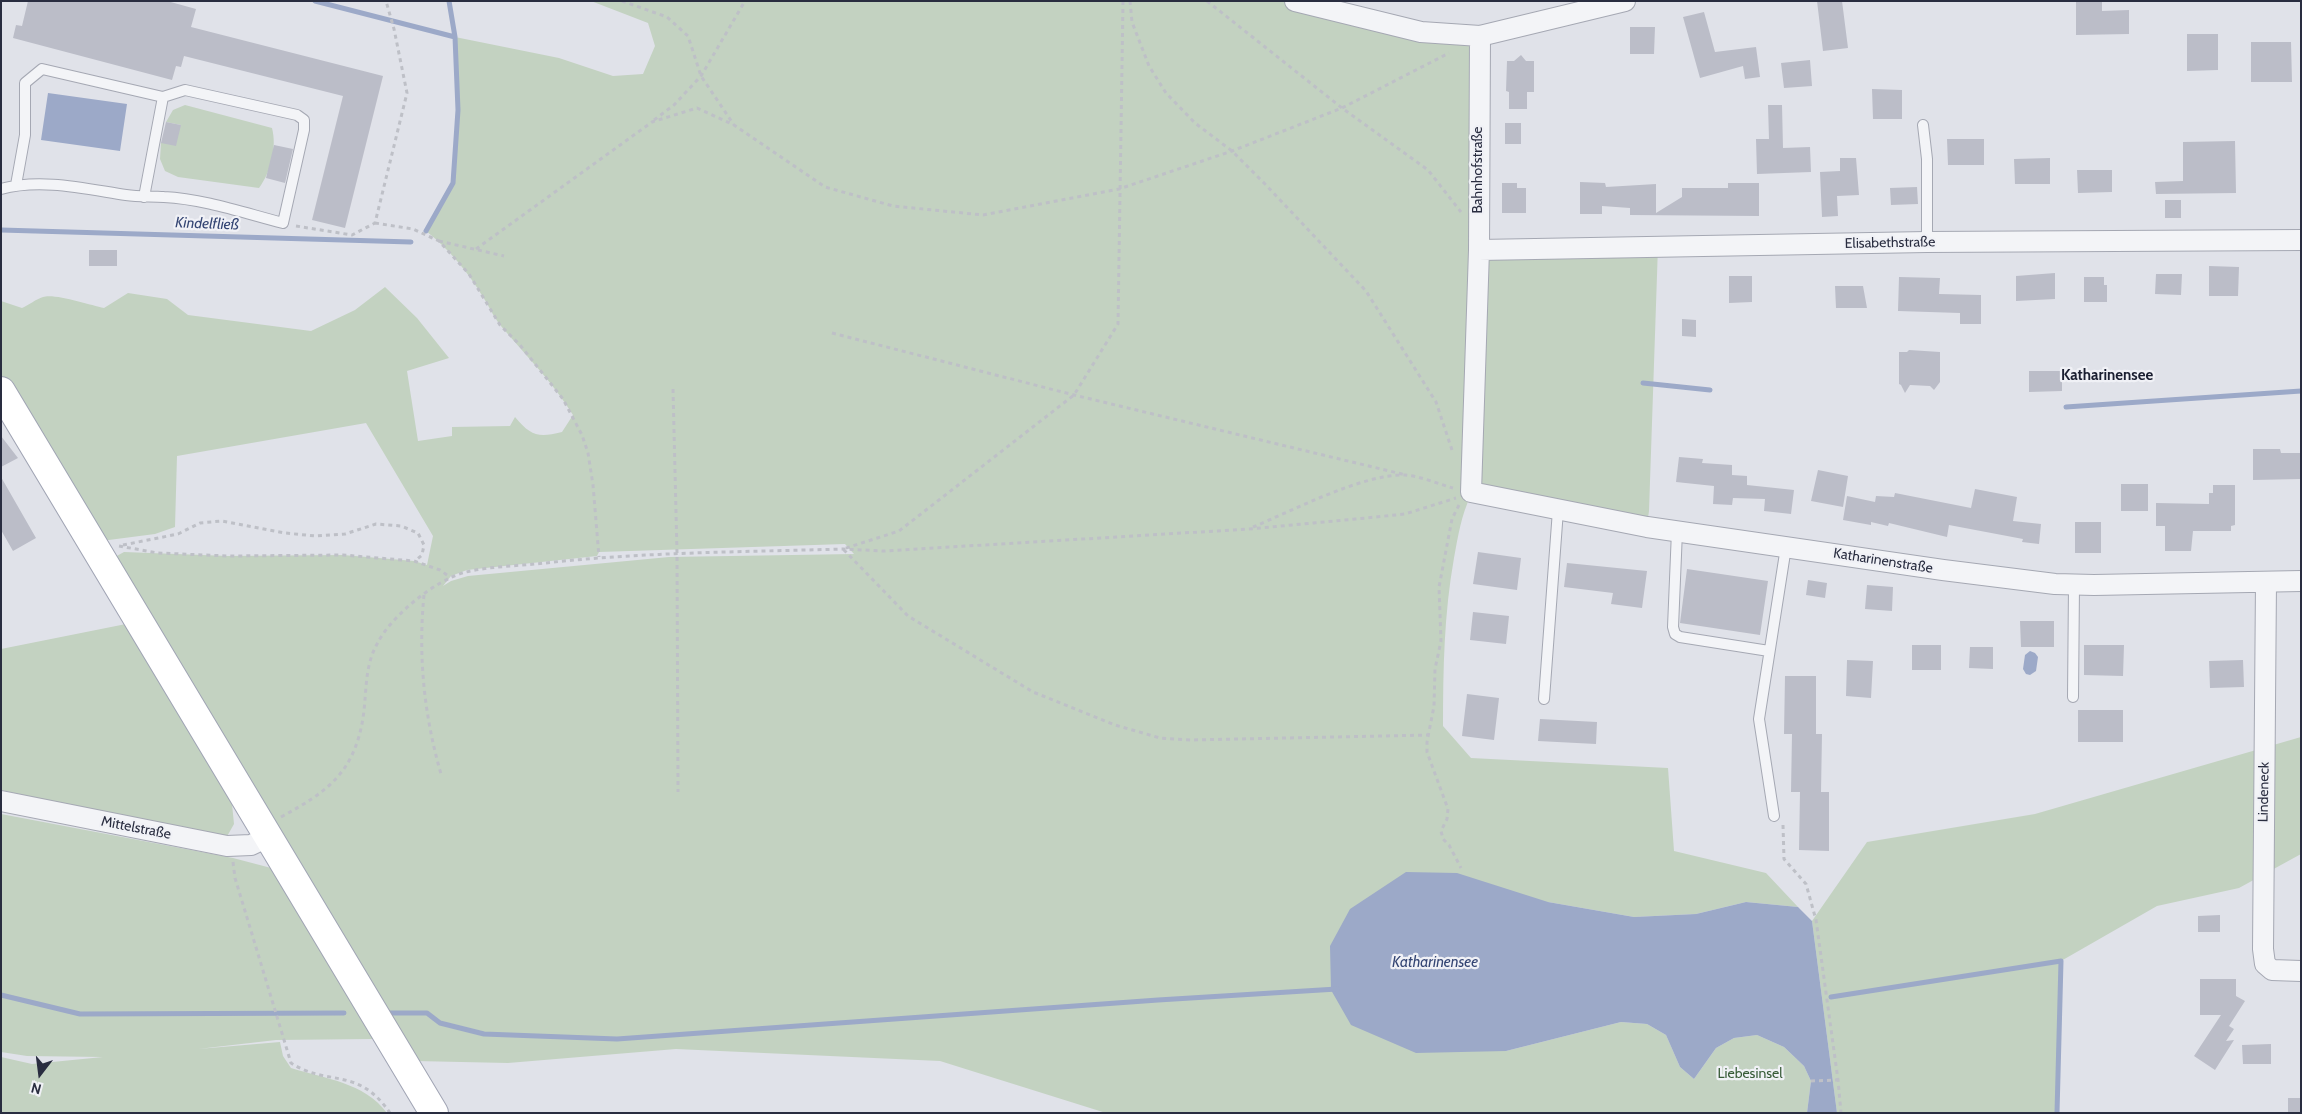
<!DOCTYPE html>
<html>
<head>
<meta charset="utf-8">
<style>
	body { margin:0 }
	#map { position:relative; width:2302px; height:1114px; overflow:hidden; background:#e0e2e9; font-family:Cabin,sans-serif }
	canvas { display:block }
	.frame { position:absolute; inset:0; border:2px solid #292d40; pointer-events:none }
	.north { position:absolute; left:15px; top:1049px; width:50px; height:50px; -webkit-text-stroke:4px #f0f1f6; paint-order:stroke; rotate:195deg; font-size:14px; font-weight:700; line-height:20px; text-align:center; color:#292d40 }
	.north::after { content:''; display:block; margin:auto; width:18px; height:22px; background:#292d40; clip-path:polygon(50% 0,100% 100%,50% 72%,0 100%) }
</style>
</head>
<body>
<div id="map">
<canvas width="2302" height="1114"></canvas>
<div class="frame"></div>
<div class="north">N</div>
</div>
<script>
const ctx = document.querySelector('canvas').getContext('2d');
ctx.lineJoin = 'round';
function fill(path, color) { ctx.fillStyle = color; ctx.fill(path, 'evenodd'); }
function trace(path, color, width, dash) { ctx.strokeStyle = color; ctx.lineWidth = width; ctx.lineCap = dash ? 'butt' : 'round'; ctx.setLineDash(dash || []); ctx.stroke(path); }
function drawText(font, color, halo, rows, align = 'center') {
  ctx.font = font + ' Cabin,sans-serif'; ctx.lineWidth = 4.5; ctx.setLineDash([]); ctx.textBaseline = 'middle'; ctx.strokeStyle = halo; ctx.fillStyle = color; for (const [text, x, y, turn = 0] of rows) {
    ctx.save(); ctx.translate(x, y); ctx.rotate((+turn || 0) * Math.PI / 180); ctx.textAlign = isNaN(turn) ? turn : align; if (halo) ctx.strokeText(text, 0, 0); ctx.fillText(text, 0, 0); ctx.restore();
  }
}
fill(new Path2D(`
	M591 1H1295L1480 36 1479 250 1658 246 1649 511 1647 525 1471 495C1461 516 1458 536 1454 558 1444 614 1443 669 1443 726L1471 758 1668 768 1674 851 1766 873 1798 907 1746 902 1696 914 1634 917 1548 902 1506 1051 1621 1022 1647 1024 1666 1035 1680 1067 1694 1079 1716 1048 1734 1038 1757 1035 1784 1047 1804 1066 1811 1081 1807 1113H1106L940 1061 676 1049 508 1063 415 1061 113 558 124 552 228 556 343 555 414 561 427 565 433 536 366 423 177 456 175 527 155 534 101 541 1 379V301L22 308C29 305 36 299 43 297 54 293 90 305 104 308L128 293 167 299 188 315 311 331 355 310 385 287 417 318 449 358 407 371 418 441 452 436V427L510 426 515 417C531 436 538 438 562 432L573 415C552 381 526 356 501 326 494 318 489 306 483 297 468 272 449 249 426 231L453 183 458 110 455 37 559 58 613 76 643 74 655 46 648 23ZM845 544 854 554 669 557 468 576 451 581 443 586 451 576 467 570 597 556 599 552Z
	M185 105 272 128C277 147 271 172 259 188L178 177 165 171 160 159 161 143 181 125 166 122 173 110Z
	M126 624 232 804 234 824 225 840 1 790V649Z
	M2301 737V854L2239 888 2157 906 2061 961 2057 1113H1837L1812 921 1867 842 2035 814Z
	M1 814 233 858 275 869 373 1039 276 1040 198 1049 280 1042 283 1056 291 1068C325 1079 364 1082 387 1113H1V1057L32 1064 103 1057 27 1056 1 1052Z`), '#c3d2c1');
fill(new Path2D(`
	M48 93 127 104 120 151 41 140Z
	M2030 651 2035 653 2038 657 2036 671 2030 675 2026 674 2023 669 2025 655Z
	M1406 872 1457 873 1548 902 1634 917 1696 914 1746 902 1798 907 1812 921 1837 1113H1807L1811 1081 1804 1066 1784 1047 1757 1035 1734 1038 1716 1048 1694 1079 1680 1067 1666 1035 1647 1024 1621 1022 1506 1051 1416 1053 1351 1025 1331 990 1330 946 1350 909Z`), '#9ca9c8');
trace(new Path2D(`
	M315 1 455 37
	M1 230 411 242
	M426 231 453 183 458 110 455 37 449 1
	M1643 383 1710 390
	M2066 407 2301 391
	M1 995 80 1014 344 1013
	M1831 997 2061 961 2057 1113
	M389 1013H427L440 1023 484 1034 617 1039 1158 1000 1337 989`), '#9ca9c8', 5);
fill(new Path2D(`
	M28 1H167L196 9 191 27 383 76 345 228 312 220 343 96 184 56 181 67 176 66 172 80 13 38 16 25 22 26Z
	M1817 1H1842L1848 48 1823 51Z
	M2076 1H2102V11L2129 10V34L2076 35Z
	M1704 12 1715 52 1756 47 1760 77 1745 79 1743 66 1700 78 1683 17Z
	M1630 27H1655L1654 54H1630Z
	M2187 34H2218V70L2187 71Z
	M2251 42H2291L2292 82H2251Z
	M1521 55 1526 61H1534V92H1527V109H1509V92L1506 91 1507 61H1514Z
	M1810 60 1812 86 1784 88 1781 63Z
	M1872 89 1902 90V119H1873Z
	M1768 105H1782L1783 148 1810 147 1811 172 1757 174 1756 139H1769Z
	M166 122 181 125 176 146 161 143Z
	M1505 123H1521V144H1505Z
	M1947 139H1984V165H1948Z
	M2235 141 2236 193 2156 194 2155 182 2183 181V142Z
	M274 145 293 149 285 183 266 178Z
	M1840 158H1856L1859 195 1837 196 1838 216 1822 217 1820 172 1840 171Z
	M2050 158V184H2015L2014 159Z
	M2077 170H2112V192L2078 193Z
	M1580 182 1605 183 1606 187 1656 184V213L1682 197V188H1728V183H1759V216L1630 215V208L1602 206V214H1580Z
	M1502 183H1517V188H1526V213H1502Z
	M1917 187 1918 204 1891 205 1890 188Z
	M2165 200H2181V218H2165Z
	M89 250H117V266H89Z
	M2209 266 2239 267 2238 296H2209Z
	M2055 273V299L2016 301V276Z
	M2156 274H2182L2181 295 2155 294Z
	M1729 276H1752V302L1729 303Z
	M1899 277 1940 278 1939 294 1981 295V324H1960V313L1898 311Z
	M2084 277H2104V285H2107V302H2084Z
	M1835 286H1863L1867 308H1836Z
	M1682 319 1696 320V337L1682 336Z
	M1909 350 1940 352V382L1934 390 1930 386 1910 385 1905 393 1901 385 1899 384V352H1907Z
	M2029 371H2062V391L2029 392Z
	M1 436 18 458 1 467Z
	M2253 449H2280L2281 453H2301V479L2253 480Z
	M1679 457 1703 459 1702 463 1732 465V475L1747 476V485L1794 490 1791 514 1764 511 1765 499 1733 498 1732 505 1713 504 1714 486 1676 482Z
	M1818 470 1848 476 1843 507 1811 501Z
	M1 477 36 538 13 551 1 530Z
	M2121 484H2148V511H2121Z
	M2213 485H2235V525L2231 526V531H2193L2191 551H2165V526H2156V503L2209 504V493H2213Z
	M1975 489 2017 497 2013 521 2041 524 2039 544 2022 542 2023 539 1949 525 1947 537 1889 523 1888 526 1871 522V525L1843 520 1847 496 1875 502 1876 496 1894 497 1895 493 1971 508Z
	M2075 522H2101V553H2075Z
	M1478 552 1521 558 1517 590 1473 584Z
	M1567 563 1647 571 1642 608 1611 604 1613 593 1564 587Z
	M1687 569 1768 581 1760 635 1680 623Z
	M1808 580 1827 583 1825 598 1806 595Z
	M1867 585 1893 587 1892 611 1865 609Z
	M1473 612 1509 616 1506 644 1470 640Z
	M2020 621H2054V647H2021Z
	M1912 645H1941V670H1912Z
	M2084 645H2124L2123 676 2084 675Z
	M1970 647H1993V669L1969 668Z
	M1847 660 1873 661 1871 698 1846 696Z
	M2243 660 2244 687 2210 688 2209 661Z
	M1785 676H1816V734H1822L1821 792H1829V851L1799 850 1800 792H1791L1792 734H1784Z
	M1467 694 1499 698 1494 740 1462 736Z
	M2078 710H2123V742H2078Z
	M1540 719 1597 722 1596 744 1538 741Z
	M2220 915V932H2198V916Z
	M2200 979H2236V996L2245 1001 2229 1026 2234 1029 2226 1041 2234 1040 2215 1070 2194 1056 2221 1015H2200Z
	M2271 1044V1064H2243L2242 1045Z
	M2288 1098H2301V1113H2288Z`), '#bbbdc8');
const service = new Path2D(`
	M1923 125 1927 159V242
	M1 189C41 178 86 189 126 195 139 197 151 196 164 197 204 199 244 213 283 223L304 130V120L297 115 185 90 163 97 42 69 25 83V135L16 185
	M144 197 163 97
	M1677 531 1673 627 1675 634 1680 637 1769 651
	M2073 697 2074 585
	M1544 699 1558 510
	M1774 816 1759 719 1786 547`);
const minor = new Path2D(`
	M1295 1 1421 32 1480 36 1479 250 1471 492 1647 527 1943 570 2055 584 2094 585 2301 581
	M1480 36 1625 1
	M1479 250 1927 242 2301 240
	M2266 582 2263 949 2265 964 2272 970 2301 971
	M1 801 227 846 251 845 270 836`);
const primary = new Path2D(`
	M1 391 434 1113`);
trace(service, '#a5a8b3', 12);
trace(minor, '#a5a8b3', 22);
trace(primary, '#a0a4b4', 30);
trace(new Path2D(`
	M622 1 667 17 688 36 701 76 734 125
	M1123 1 1118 324 1074 395 899 531 843 549 908 616 1033 692 1115 725 1160 738 1190 740 1429 735
	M1130 1 1132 22 1149 66 1166 93 1195 123 1232 151 1265 184 1366 291 1436 402 1453 453
	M1207 1 1342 108 1428 170 1461 212
	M654 120 674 105 701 76 745 1
	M375 223 413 229 439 241 469 274 500 325 520 345 563 399 582 435 588 453 593 485 599 557
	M296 226 352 235 375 223 407 93 394 29 386 1
	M439 241 504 256
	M476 249 652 122 697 108 734 125 825 187 893 206 983 215 1119 189 1232 151 1342 108 1449 53
	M832 333 1074 395 1406 475
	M673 389 677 553 678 792
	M1459 505 1452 519 1439 587 1441 641 1435 669 1434 706 1427 742V752L1448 809 1447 819 1441 831 1443 839 1449 845 1461 868
	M1253 527C1294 510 1362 474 1405 475 1420 476 1438 484 1453 488
	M123 545 178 534 200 523 222 521 285 533 316 536 345 534 376 524 401 526 418 533 424 545 422 555 415 561
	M119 546 158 553 228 556 343 555 414 561 440 570 450 577
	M424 595C418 656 424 715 441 774
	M281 817C327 792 354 773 363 718 367 692 364 668 377 644 391 616 435 580 466 572 491 566 519 566 545 563 644 552 743 552 843 549L884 551 1249 529 1366 518 1405 514 1456 498
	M1783 825 1784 859 1806 884 1816 920 1838 1080 1841 1113
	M233 862 235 878 291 1063C328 1087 358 1066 390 1113
	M1811 1081 1838 1080`), '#bec0c7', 3, [4, 4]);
trace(service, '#f3f4f7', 10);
trace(minor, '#f3f4f7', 20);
trace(primary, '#fff', 28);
drawText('14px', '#292d40', '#f0f1f6', [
	["Bahnhofstraße",1478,170,-90],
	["Elisabethstraße",1890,243,-1],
	["Katharinenstraße",1883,561,9],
	["Lindeneck",2264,792,-89],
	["Mittelstraße",136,828,11]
]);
drawText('14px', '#375b37', '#f0f1f6', [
	["Liebesinsel",1750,1074]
]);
drawText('italic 15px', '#344573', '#f0f1f6', [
	["Kindelfließ",207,224,2],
	["Katharinensee",1435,963]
]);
drawText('bold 15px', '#1b1f31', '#f0f1f6', [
	["Katharinensee",2107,376]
]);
</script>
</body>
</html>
